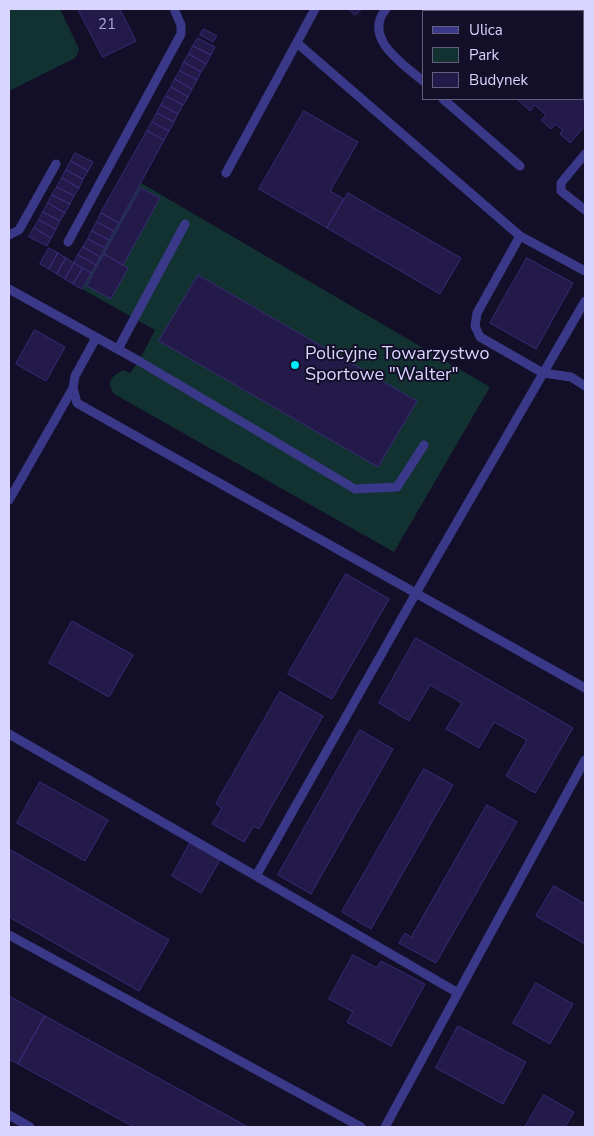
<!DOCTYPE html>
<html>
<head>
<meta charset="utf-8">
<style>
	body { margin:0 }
	#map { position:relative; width:594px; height:1136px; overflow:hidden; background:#130f28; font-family:"Nunito Sans",sans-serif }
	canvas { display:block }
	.frame { position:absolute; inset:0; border:10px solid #dad5ff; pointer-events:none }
	.legend { position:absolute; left:422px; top:10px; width:162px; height:90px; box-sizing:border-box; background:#130f28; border:1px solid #635e7e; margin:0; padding:6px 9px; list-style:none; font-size:15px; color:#dad5ff }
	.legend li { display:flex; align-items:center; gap:10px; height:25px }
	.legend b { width:25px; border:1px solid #635e7e }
</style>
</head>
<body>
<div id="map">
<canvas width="594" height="1136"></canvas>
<div class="frame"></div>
<ul class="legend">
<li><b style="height:6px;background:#3a3888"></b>Ulica</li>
<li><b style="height:14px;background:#113230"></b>Park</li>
<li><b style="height:14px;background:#231a4a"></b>Budynek</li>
</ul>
</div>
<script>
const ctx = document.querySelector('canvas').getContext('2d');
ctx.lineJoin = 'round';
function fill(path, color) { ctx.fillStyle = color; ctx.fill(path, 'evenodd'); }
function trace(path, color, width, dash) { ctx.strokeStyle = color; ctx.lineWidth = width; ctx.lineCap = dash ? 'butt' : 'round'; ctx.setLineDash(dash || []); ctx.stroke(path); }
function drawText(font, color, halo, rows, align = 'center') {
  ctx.font = font + ' "Nunito Sans",sans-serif'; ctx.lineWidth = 4; ctx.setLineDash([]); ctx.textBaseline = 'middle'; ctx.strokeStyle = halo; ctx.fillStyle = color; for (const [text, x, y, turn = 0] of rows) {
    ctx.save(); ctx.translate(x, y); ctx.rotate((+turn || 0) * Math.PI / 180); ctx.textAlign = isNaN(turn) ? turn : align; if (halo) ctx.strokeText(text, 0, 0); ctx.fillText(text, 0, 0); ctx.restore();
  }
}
fill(new Path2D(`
	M9 9H60L79 49 77 55 75 58 9 91Z
	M141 183 490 387 394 552 114 394C106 381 111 377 123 370L130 373 139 361 155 330 82 289Z`), '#113230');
const building = new Path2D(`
	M78 9H120L136 41 103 57Z
	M349 9H362L355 15Z
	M427 9H480L483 11H425Z
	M204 29 217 36 213 42 200 35Z
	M198 38 215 47 211 55 193 46Z
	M193 46 211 55 206 64 189 54Z
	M189 54 206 64 201 72 184 62Z
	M184 62 201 72 197 80 180 71Z
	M180 71 197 80 192 89 175 79Z
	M175 79 192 89 188 97 171 87Z
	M171 87 188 97 183 105 166 96Z
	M583 95 585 97 583 101 585 103V126L570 143 560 134 563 130 555 124 551 129 541 120 546 115 535 105 530 111 517 99H583Z
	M166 96 183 105 178 114 161 105Z
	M161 105 178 114 174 122 157 113Z
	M304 111 358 142 330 191 344 199 327 228 259 189Z
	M157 113 174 122 169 131 152 122Z
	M152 122 169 131 164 140 147 131Z
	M147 131 164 140 119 223 101 213Z
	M75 153 93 162 88 171 71 161Z
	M71 161 88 171 83 179 66 170Z
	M66 170 83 179 79 188 62 178Z
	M62 178 79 188 74 196 57 187Z
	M57 187 74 196 70 204 52 195Z
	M141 188 160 198 123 265 104 254Z
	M348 193 461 258 440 294 327 228Z
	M52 195 70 204 65 213 48 203Z
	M48 203 65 213 60 221 43 212Z
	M43 212 60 221 56 229 39 220Z
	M101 213 119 223 114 231 97 222Z
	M39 220 56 229 51 238 34 228Z
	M97 222 114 231 109 240 92 231Z
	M34 228 51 238 47 246 29 237Z
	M92 231 109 240 105 248 88 239Z
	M88 239 105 248 100 257 83 247Z
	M83 247 100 257 96 265 78 255Z
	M49 248 58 253 49 269 40 264Z
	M58 253 66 258 57 274 49 269Z
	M104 254 128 268 111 299 87 286Z
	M78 255 96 265 91 273 74 263Z
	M66 258 74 263 65 279 57 274Z
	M527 258 573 283 536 349 490 323Z
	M74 263 83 268 73 284 65 279Z
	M83 268 91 273 82 289 73 284Z
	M198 275 417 401 378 467 159 341Z
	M35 330 65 347 46 381 16 364Z
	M346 574 389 599 332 699 288 674Z
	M72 621 133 655 109 697 49 663Z
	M416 638 573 728 535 793 506 776 527 740 494 722 479 748 446 729 462 703 430 685 409 721 379 703Z
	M280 692 323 716 259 829 254 826 244 842 212 824 222 808 216 804Z
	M360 730 393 749 311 894 278 875Z
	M424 769 453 785 371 929 342 912Z
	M40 782 108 820 85 861 17 823Z
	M487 805 517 822 436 963 399 943 405 933 411 937Z
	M190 843 220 860 201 893 172 876Z
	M9 849 169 940 139 991 9 917Z
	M554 886 585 904V944L536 916Z
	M353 955 377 968 381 961 425 984 391 1046 347 1022 353 1012 329 999Z
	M536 983 573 1004 550 1044 513 1023Z
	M9 996 45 1016 18 1064 9 1059Z
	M45 1016 248 1127H134L18 1064Z
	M458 1026 526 1062 503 1104 436 1068Z
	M544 1095 574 1112 565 1127H525Z`);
fill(building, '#231a4a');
trace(building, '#392b76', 1);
trace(new Path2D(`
	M386 9C362 38 403 64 423 81
	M297 43 520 236 585 271
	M443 99 520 166
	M585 154 561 183V191L585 210
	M226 173 315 9
	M9 235 19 230 56 164
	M520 236 477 313 475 326 480 337 543 373 571 377 585 386
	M68 242 181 34V25L174 9
	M9 289 139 361 355 489 397 487 424 445
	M96 338 75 376 73 388 77 403 91 411 585 688
	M118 349 185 224
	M9 500 73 388
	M9 734 256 876 458 993
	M256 876 416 593 585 301
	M9 935 361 1127
	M9 1115 30 1127
	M385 1127 585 760`), '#3a3888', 9);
trace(new Path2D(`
	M570 9 572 11
	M583 20 585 23`), '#3a3888', 12);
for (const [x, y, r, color] of [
	[295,365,5,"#01e9ff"]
]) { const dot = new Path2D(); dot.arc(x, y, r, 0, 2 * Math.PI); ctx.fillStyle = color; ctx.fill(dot); trace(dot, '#130f28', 2); }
drawText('15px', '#aca6d2', null, [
	["21",107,25]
]);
drawText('18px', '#dad5ff', '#130f28', [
	["Policyjne Towarzystwo",305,355],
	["Sportowe \"Walter\"",305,376]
], 'left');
</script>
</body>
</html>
